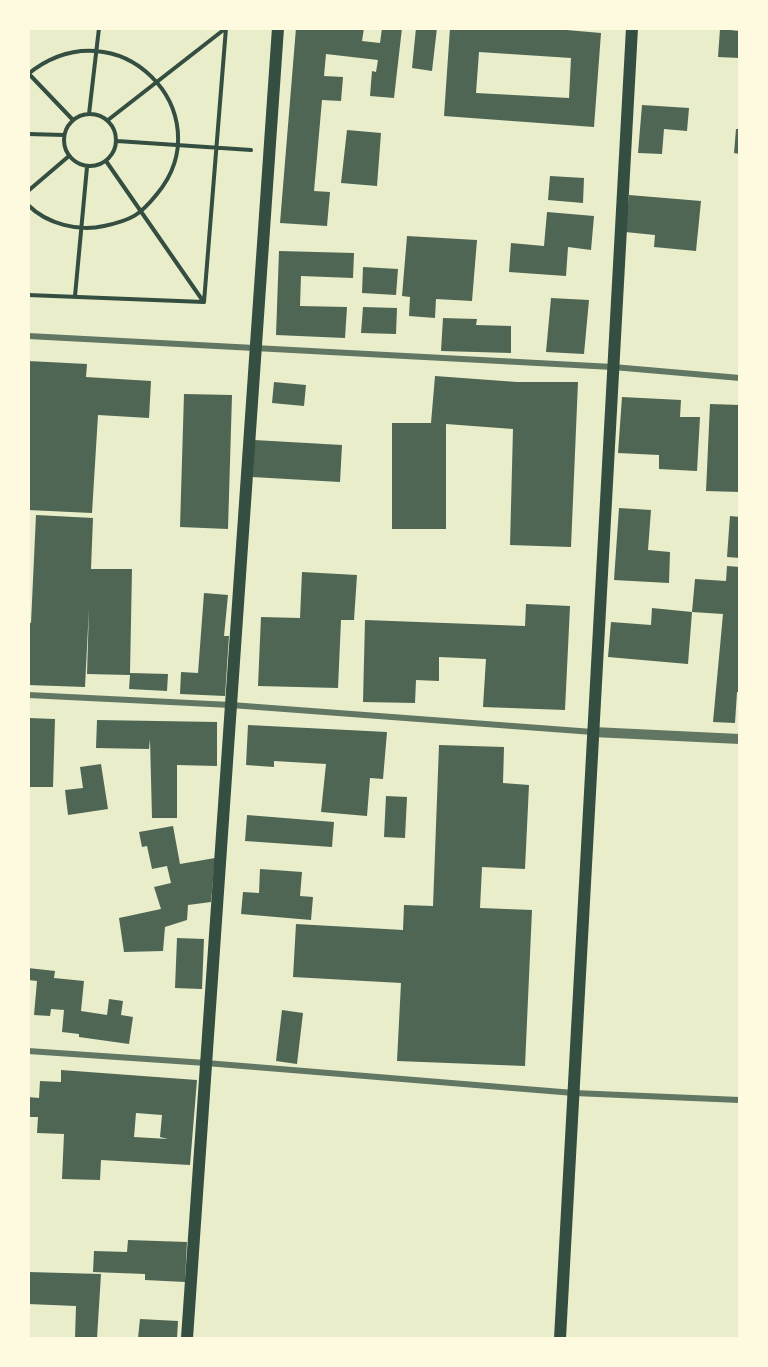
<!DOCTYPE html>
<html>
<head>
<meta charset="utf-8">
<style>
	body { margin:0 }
	#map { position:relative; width:768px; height:1367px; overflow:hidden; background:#e9edc9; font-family:"Archivo Narrow",sans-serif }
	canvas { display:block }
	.frame { position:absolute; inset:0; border:30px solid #fefae0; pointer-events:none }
</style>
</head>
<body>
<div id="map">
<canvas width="768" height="1367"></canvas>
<div class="frame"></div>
</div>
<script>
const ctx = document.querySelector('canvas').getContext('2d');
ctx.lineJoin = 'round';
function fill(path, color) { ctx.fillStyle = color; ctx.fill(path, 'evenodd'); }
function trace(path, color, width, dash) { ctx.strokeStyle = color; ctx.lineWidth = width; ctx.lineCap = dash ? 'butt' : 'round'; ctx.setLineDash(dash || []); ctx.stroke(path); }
fill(new Path2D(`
	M296 28H364L362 41 380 43 382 28H402L394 98 370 96 372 71 376 72 378 60 326 54 324 76 343 77 341 101 322 100 314 191 330 192 327 226 280 223Z
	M416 28H437L432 71 412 68Z
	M450 28H543L601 33 594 127 444 116ZM479 52 571 58 569 98 476 93Z
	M720 29 740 31V58L718 57Z
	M642 105 689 108 687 131 664 129 662 154 638 153Z
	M736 129H740V154L734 153Z
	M347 130 381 133 377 186 341 183Z
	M550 176 584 178 583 203 548 200Z
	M629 195 701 201 696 251 654 247 655 235 625 232Z
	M547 212 594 216 591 250 568 247 566 276 509 272 511 243 544 246Z
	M407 236 477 240 472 301 436 299 435 318 409 316 410 297 402 296Z
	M279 251 354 253 353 278 301 276 300 306 347 307 345 338 276 335Z
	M363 267 398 269 396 295 362 293Z
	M551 298 589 300 584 354 546 352Z
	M363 307 397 308 396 334 361 333Z
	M443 318 477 319 476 325 511 326V353L441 351Z
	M28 361 87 364 86 377 151 381 149 418 98 415 92 513 28 510Z
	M435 376 517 382H578L571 547 510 545 513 429 446 424V529H392V423H431Z
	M274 382 306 385 304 406 272 403Z
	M184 394 232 395 228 529 180 527Z
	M622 397 681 400 680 417H700L697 471 659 469V455L618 453Z
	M710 404 740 405V492L706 491Z
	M254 440 342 445 340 482 252 477Z
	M619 508 651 510 648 550 670 552 669 583 614 580Z
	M36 515 93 518 91 569H132L130 673 168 674 167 691 129 689 130 675 87 674 89 608 85 687 28 685V623H31Z
	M730 516 740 517V558L727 557Z
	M727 566 740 567V692H737L735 723 713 722 723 614 692 612 688 664 608 657 611 622 651 625 652 608 692 612 695 579 726 581Z
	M302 572 357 575 354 620H341L338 688 258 686 261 617 300 618Z
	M204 593 228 595 224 636H229L225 696 180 694 181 672 198 673Z
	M526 604 570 606 565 710 483 707 486 659 439 657V681L416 680 415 703 363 702 365 620 525 626Z
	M28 718 55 719 53 787H28Z
	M97 720 217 722V766L177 765V818H152L150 739 149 749 96 748Z
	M248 725 387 732 383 779 370 778 367 816 321 812 326 764 274 761V767L246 765Z
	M439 745 504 747 503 783 529 785 525 869 482 867 480 908 532 910 525 1066 397 1061 401 983 293 977 296 924 403 930 404 905 433 906Z
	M101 764 108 809 68 815 65 790 83 788 80 767Z
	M386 796 407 797 405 838 384 837Z
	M247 815 334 822 332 847 245 841Z
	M173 826 180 864 215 858 211 902 188 905 187 920 165 927 163 951 124 952 119 918 161 909 154 887 171 883 167 866 152 869 147 846 142 847 139 832Z
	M260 869 302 872 300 896 313 897 311 920 241 914 243 892 259 893Z
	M177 938 204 939 202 989 175 988Z
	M28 968 55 971 54 978 84 981 81 1011 107 1015 109 999 123 1001 121 1015 133 1017 129 1044 79 1037V1034L62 1032 64 1010 51 1009 50 1016 34 1015 37 981 28 980Z
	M282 1010 303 1013 297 1064 276 1061Z
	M61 1070 197 1080 190 1165 101 1160 100 1180 62 1179 64 1134 37 1133 38 1117H28V1097L39 1098 40 1081 61 1082ZM136 1113 162 1115 160 1137 168 1139 134 1137Z
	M128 1240 187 1242 185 1282 145 1280V1274L93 1272 94 1251 127 1252Z
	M28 1272 101 1274 97 1338H75L76 1306 28 1304Z
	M140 1319 178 1321 177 1338H138Z`), '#4f6655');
trace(new Path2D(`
	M28 74C118 2 224 113 157 194 140 215 132 220 104 226 79 232 47 224 28 205
	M29 74 73 120
	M64 140a26 26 0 1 1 52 0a26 26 0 1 1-52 0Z
	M89 114 99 28
	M108 120 226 28
	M28 134 64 135
	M117 141 251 150
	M106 161 203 301
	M28 191 69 156
	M28 295 204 302 226 28
	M75 296 87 167`), '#344e41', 4);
trace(new Path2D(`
	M28 336 613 367 740 378
	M28 695 231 705 593 732
	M28 1051 206 1063 574 1093 740 1100`), '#617663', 6);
trace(new Path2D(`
	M593 732 740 739`), '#617663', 10);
trace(new Path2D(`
	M187 1338 278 28
	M560 1338 632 28`), '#344e41', 12);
</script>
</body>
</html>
